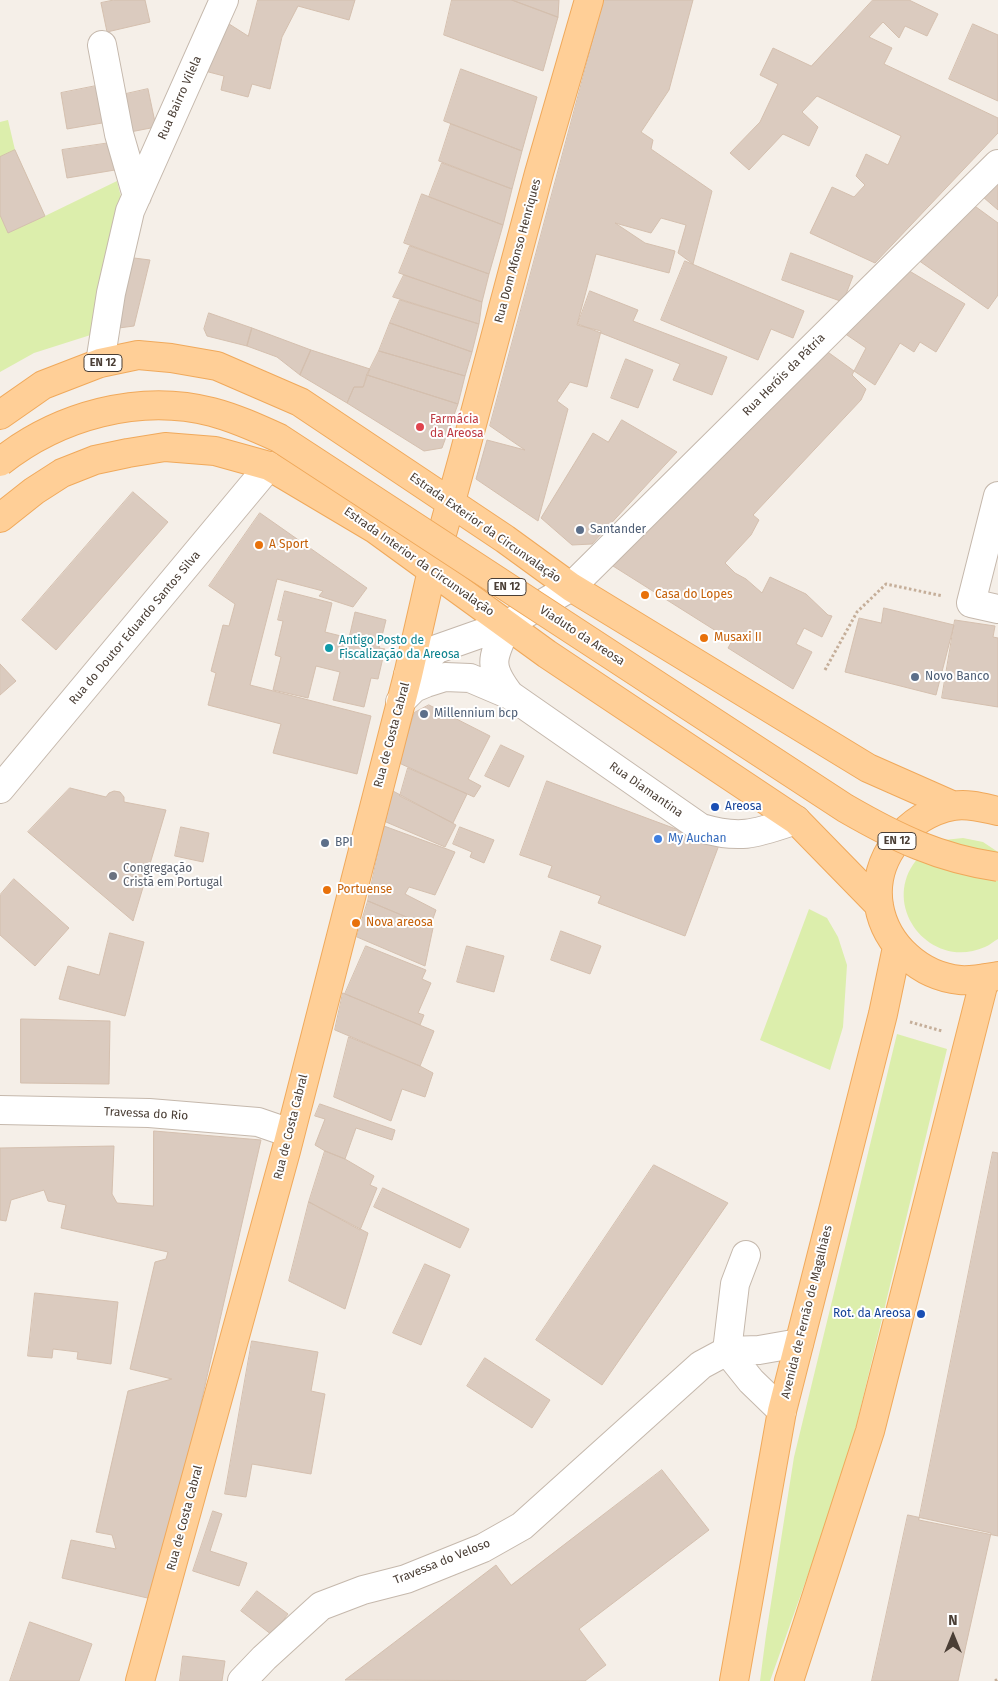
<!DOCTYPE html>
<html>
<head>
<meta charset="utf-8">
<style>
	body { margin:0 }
	#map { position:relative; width:998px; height:1681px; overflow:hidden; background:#f5efe8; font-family:"Fira Sans",sans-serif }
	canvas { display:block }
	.north { position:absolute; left:928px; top:1611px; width:50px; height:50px; -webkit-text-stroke:4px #fff; paint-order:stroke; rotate:0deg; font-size:14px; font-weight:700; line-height:20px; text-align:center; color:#4a3e35 }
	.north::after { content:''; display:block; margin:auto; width:18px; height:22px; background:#4a3e35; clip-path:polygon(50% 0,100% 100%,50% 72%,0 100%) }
</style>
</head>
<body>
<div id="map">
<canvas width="998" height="1681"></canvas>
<div class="north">N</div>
</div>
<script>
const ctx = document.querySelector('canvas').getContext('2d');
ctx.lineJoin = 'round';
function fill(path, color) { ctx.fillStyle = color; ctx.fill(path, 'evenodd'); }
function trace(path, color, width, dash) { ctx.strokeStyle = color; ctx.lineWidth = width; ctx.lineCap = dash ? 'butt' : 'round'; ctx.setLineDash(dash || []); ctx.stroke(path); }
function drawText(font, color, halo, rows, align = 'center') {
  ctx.font = font + ' "Fira Sans",sans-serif'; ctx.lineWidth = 4; ctx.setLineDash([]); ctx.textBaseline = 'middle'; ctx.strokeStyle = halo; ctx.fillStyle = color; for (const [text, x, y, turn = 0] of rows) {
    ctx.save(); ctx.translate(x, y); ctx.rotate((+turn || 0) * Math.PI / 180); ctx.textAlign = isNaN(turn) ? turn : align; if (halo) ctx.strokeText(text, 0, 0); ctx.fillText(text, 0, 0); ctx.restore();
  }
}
fill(new Path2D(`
	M8 120 15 150 45 216 117 181 121 197 100 332 34 353 0 372V122Z
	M963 838 983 842 998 852V939C994 941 990 945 985 947 929 972 877 903 919 857 926 850 935 843 944 840 950 839 957 839 963 838Z
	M809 909 827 918 838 937 847 965 843 1027 830 1070 760 1040Z
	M897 1034 947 1049 846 1468 770 1681H760L766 1635 794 1457Z`), '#dceeac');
const building = new Path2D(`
	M114 0H145L150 22 107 32 101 3Z
	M258 0H355L349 20 298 6 282 37 270 89 252 84 248 97 221 90 224 76 201 70 226 22 248 36Z
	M452 0H512L558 17 543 71 444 35Z
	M512 0H559L558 17Z
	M604 0H693L669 90 641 132 653 140 651 149 712 191 693 264 678 253 686 225 661 218 651 233 615 223 645 243 675 251 669 273 596 254 577 325 601 331 587 387 570 382 557 401 568 409 538 521 476 479 487 440 525 450 490 426Z
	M873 0H909L938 14 927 36 905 26 899 38 883 22 869 37 892 48 884 64 998 118V133L875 263 810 233 832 187 854 197 865 185 856 176 866 154 888 165 901 136 817 96 802 112 818 127 809 146 783 134 749 170 730 153 760 122 778 84 760 75 773 48 811 66Z
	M973 24 998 35V101L949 79Z
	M461 69 537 97 522 151 444 121Z
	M101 85 108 122 67 129 61 93Z
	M148 89 156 127 125 133 117 96Z
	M451 124 522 151 512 189 439 161Z
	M110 143 115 170 67 178 62 150Z
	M15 150 45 216 8 233 0 215V157Z
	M442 163 512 189 503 225 429 197Z
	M998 181V210L983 197Z
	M422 194 503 225 489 274 404 243Z
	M972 204 998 223V295L988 309 918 260Z
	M410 246 489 274 482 302 399 273Z
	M791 253 853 276 843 302 782 280Z
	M126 257 150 260 134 326 111 329Z
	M685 261 804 311 793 338 771 329 758 360 661 320Z
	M906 269 965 304 936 352 920 342 914 352 900 343 875 385 854 371 866 348 844 333Z
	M404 275 482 302 479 324 393 297Z
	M590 291 638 310 633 321 727 357 712 395 673 380 680 364 578 324Z
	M400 300 479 324 472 352 390 323Z
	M209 313 252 328 247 346 207 336 204 329Z
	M390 323 472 352 465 376 379 351Z
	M252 328 311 350 300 375 277 357 247 346Z
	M311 350 370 369 363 387H354L347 403 300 375Z
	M825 350 854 371 852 375 866 389 861 400 753 515 759 520 751 535 725 563 735 573 746 579 762 593 770 577 806 594 828 615 832 616 822 637 804 628 796 644 812 652 793 689 728 648 732 641 613 566 618 557Z
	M379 351 465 376 458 404 367 375Z
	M626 359 653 370 638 408 611 398Z
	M367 375 458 404 442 448 424 451 347 403 354 387H363Z
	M622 420 677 452 592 544 572 545 541 518 593 433 608 442Z
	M133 492 168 522 56 650 22 620Z
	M260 513 367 588 353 607 319 596 323 591 277 579 250 685 371 716 357 774 273 753 281 724 208 705 216 673 211 671 223 625 229 626 235 604 209 586Z
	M285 591 332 603 325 632 349 638 355 612 386 620 379 648 385 649 378 679 371 678 364 707 333 700 340 672 316 666 308 698 273 690 281 657 275 655 283 621 278 620Z
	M884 608 954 625 936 695 845 672 859 618 881 623Z
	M955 620 995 626 993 637 998 638V707L942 698Z
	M0 664 16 681 0 695Z
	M429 705 490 736 468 779 481 786 474 797 399 763 414 713Z
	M501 745 524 756 509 787 485 776Z
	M408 768 467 794 453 823 400 796Z
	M547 781 719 845 685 936 598 903 601 896 548 877 552 866 520 855Z
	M70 788 106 797 109 793 114 791 120 792 124 797V802L166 810 133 921 28 832Z
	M393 791 456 825 445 847 386 822Z
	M384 826 455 852 435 895 409 887 405 894 436 910 430 927 368 901Z
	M181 827 209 833 203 862 175 856Z
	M460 827 494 840 484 863 470 857 472 852 453 844Z
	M14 879 69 928 35 966 0 935V895Z
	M368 901 433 928 425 966 357 937Z
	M561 931 601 946 590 974 551 960Z
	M110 933 144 942 125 1016 59 999 68 966 99 975Z
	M366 946 426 970 422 979 431 983 418 1013 424 1015 420 1025 345 994Z
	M467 946 504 956 494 992 457 982Z
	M343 993 434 1031 420 1066 335 1030Z
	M21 1019 110 1021 109 1084 21 1083Z
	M349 1037 420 1066 433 1073 425 1097 402 1089 391 1121 334 1097Z
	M320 1104 395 1130 392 1140 356 1128 345 1159 325 1151 315 1145 325 1119 315 1116Z
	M154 1131 261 1140 156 1600 62 1578 71 1540 116 1549 112 1535 96 1532 128 1391 172 1379 130 1369 155 1262 166 1259 168 1252 61 1228 66 1205 48 1201 44 1190 11 1200 6 1221 0 1220V1148L114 1146 112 1194 117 1203 153 1206Z
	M325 1151 345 1159 374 1176 370 1185 377 1188 360 1230 309 1202Z
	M993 1152 998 1153V1536L919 1520Z
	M654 1165 728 1203 602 1385 536 1340Z
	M383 1188 469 1229 460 1248 374 1207Z
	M309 1202 368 1233 345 1309 289 1281Z
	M425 1264 450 1275 421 1345 393 1333Z
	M35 1293 118 1302 111 1364 77 1359 78 1352 53 1349 52 1358 28 1356Z
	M252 1341 318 1352 311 1391 325 1394 311 1474 252 1464 246 1497 225 1494Z
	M485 1358 550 1400 532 1428 467 1386Z
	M662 1470 709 1530 579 1629 606 1665 585 1681 345 1680 496 1565 511 1585Z
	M213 1511 222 1514 210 1551 247 1563 239 1586 193 1571Z
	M908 1515 991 1533 958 1681H872Z
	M257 1591 288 1614 272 1635 241 1611Z
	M30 1622 92 1644 79 1681H10Z
	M183 1656 225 1661 222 1681H180Z`);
fill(building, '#dbcbbf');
trace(building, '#d4bfae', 1);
const minor = new Path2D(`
	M102 45 119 134 137 196
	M100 363 111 293 130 211 224 0
	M998 496 971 603 998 609
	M508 624C493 657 486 664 510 695L701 828C742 840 757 833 796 820
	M408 675 437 649 508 624 571 587 998 164
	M400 702 414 688 426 683 445 677 470 678 510 695
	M0 789 269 466
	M0 1110 149 1113 258 1122 290 1133
	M727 1351 735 1284 746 1255
	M727 1351 751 1381 782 1411
	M242 1681 264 1658 321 1606 363 1590 406 1579 483 1548 522 1526 701 1365 727 1351 759 1350 799 1343`);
const major = new Path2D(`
	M0 415 43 385 100 363 138 355 171 358 217 366 300 402 505 539 571 587 868 768 954 806
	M0 518 34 491 62 473 95 460 128 453 165 447 215 451 269 466 375 529 547 654 796 820 879 905
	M998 811C984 808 968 803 953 806 908 814 871 859 879 906 886 945 920 976 960 980 972 981 986 978 998 976
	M140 1681 286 1151 408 675 432 570 463 458 539 173 589 0
	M734 1681 782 1411 883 1014 897 947
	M789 1681 870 1431 985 978`);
trace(minor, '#c5b8ac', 30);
trace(major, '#f0a95b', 30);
trace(new Path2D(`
	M825 670 857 612 886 584 943 596
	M910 1022 942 1031
	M995 1681 998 1679`), '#c5ae99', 3, [2.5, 2.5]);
trace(minor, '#fff', 28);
trace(major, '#ffcf97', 28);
const majorBridge = new Path2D(`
	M0 462C58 416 139 393 212 412 235 418 257 428 279 438L845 808C897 838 938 858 998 867`);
trace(majorBridge, '#f0a95b', 30, []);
trace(majorBridge, '#ffcf97', 28);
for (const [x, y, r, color] of [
	[420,427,5,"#e0444e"],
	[580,530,5,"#5c6f8a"],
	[259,545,5,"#e8710a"],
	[645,595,5,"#e8710a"],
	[704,638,5,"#e8710a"],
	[329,648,5,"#0f9aa8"],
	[915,677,5,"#5c6f8a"],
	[424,714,5,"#5c6f8a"],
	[715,807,5,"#1a4fb4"],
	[658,839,5,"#3f7fe0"],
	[325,843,5,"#5c6f8a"],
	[113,876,5,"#6b7280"],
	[327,890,5,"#e8710a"],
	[356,923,5,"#e8710a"],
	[921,1314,5,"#1a4fb4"]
]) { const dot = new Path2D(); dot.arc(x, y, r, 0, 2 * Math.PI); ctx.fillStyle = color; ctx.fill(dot); trace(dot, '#fff', 2); }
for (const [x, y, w] of [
	[103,363,38],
	[507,587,38],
	[897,841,38]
]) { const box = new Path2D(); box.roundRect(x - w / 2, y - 8.5, w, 17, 4); ctx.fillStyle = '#fff'; ctx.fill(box); trace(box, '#4a3e35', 1); }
drawText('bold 11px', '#4a3e35', null, [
	["EN 12",103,363],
	["EN 12",507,587],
	["EN 12",897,841]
]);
drawText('12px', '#4a3e35', '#fff', [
	["Rua Bairro Vilela",180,98,-66],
	["Rua Dom Afonso Henriques",518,251,-75],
	["Rua Heróis da Pátria",784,375,-45],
	["Estrada Exterior da Circunvalação",485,528,35],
	["Estrada Interior da Circunvalação",419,562,35],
	["Rua do Doutor Eduardo Santos Silva",135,628,-50],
	["Viaduto da Areosa",582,636,33],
	["Rua de Costa Cabral",392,735,-75],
	["Rua Diamantina",646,790,35],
	["Travessa do Rio",146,1114,3],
	["Rua de Costa Cabral",291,1127,-76],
	["Avenida de Fernão de Magalhães",807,1312,-76],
	["Rua de Costa Cabral",185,1518,-75],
	["Travessa do Veloso",442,1562,-22]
]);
drawText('12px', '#be3a42', '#fff', [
	["Farmácia",430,420],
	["da Areosa",430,434]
], 'left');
drawText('12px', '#4e5e75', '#fff', [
	["Santander",590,530],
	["Novo Banco",925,677],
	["Millennium bcp",434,714],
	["BPI",335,843]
], 'left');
drawText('12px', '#c56008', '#fff', [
	["A Sport",269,545],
	["Casa do Lopes",655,595],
	["Musaxi II",714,638],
	["Portuense",337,890],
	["Nova areosa",366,923]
], 'left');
drawText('12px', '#0d838f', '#fff', [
	["Antigo Posto de",339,641],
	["Fiscalização da Areosa",339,655]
], 'left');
drawText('12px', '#164399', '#fff', [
	["Areosa",725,807],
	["Rot. da Areosa",911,1314,"right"]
], 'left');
drawText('12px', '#366cbe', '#fff', [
	["My Auchan",668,839]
], 'left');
drawText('12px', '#5b616d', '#fff', [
	["Congregação",123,869],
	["Cristã em Portugal",123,883]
], 'left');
</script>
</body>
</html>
